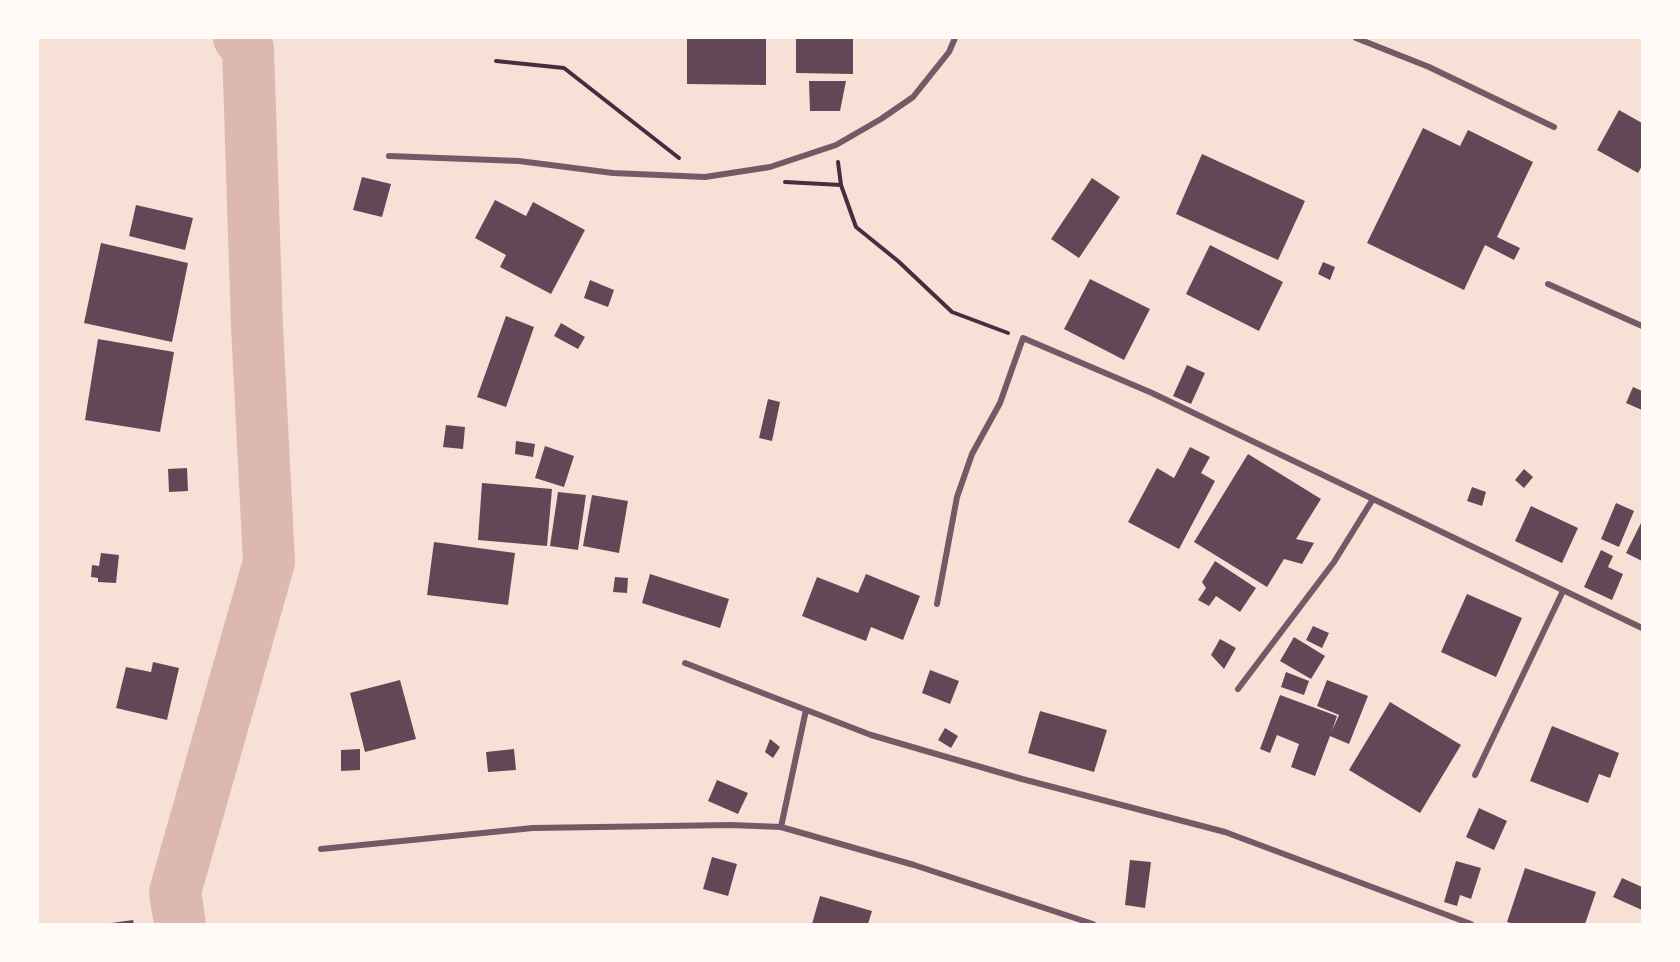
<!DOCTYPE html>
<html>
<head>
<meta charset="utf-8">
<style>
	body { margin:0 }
	#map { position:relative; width:1680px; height:962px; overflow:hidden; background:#f7e1d7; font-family:Roboto,sans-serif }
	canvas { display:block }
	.frame { position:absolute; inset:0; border:39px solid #fffaf5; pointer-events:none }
</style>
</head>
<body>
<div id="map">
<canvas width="1680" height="962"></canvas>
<div class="frame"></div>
</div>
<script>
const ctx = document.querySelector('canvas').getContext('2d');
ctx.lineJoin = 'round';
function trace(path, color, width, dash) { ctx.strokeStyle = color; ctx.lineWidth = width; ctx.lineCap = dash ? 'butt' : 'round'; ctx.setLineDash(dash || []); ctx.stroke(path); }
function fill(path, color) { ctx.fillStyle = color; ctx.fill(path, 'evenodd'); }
trace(new Path2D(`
	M180 924 175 892 269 562 257 326 248 49 239 38`), '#dcb8b0', 52);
fill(new Path2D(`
	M687 38H766V85L687 84Z
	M796 38H853V74L796 73Z
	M809 81H846L840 111H810Z
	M1619 110 1642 123V166L1638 173 1597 150Z
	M1423 128 1460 146 1468 130 1533 162 1497 237 1520 248 1514 260 1485 245 1464 290 1367 243Z
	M1202 154 1305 201 1278 260 1176 214Z
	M362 177 391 184 382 217 353 210Z
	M1092 178 1120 197 1079 258 1051 239Z
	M495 200 526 216 533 202 585 230 551 294 500 267 506 255 475 238Z
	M136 205 193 218 185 250 129 236Z
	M101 243 188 263 172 342 84 323Z
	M1210 245 1283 282 1259 331 1186 294Z
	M1323 262 1335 267 1330 280 1318 274Z
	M1090 279 1150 309 1124 360 1064 329Z
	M590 280 614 290 608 307 584 298Z
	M506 316 534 327 506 407 477 397Z
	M561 323 585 337 578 349 554 336Z
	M98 339 174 352 160 432 85 420Z
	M1187 365 1205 373 1191 404 1173 396Z
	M1633 387 1642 391V410L1626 403Z
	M768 399 780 402 772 441 759 438Z
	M446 425 465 427 463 449 443 447Z
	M516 441 535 444 533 457 515 454Z
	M545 446 574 456 564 487 535 478Z
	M1190 447 1210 457 1201 473 1215 481 1179 549 1128 522 1157 468 1174 478Z
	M1248 454 1321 499 1296 539 1314 543 1302 564 1284 559 1267 587 1194 542Z
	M187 468 188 491 169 492 168 469Z
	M1524 469 1533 477 1524 488 1515 480Z
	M482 483 552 489 547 546 478 540Z
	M1472 487 1486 492 1482 506 1467 501Z
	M558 492 586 495 578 550 550 546Z
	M592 495 628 501 619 553 583 546Z
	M1616 503 1634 511 1619 547 1601 539Z
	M1531 506 1578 528 1562 563 1515 541Z
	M1642 521V561L1626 553Z
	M434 542 515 553 508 605 427 595Z
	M1601 550 1613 556 1608 567 1623 574 1612 600 1584 587Z
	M101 553 119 555 116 583 98 582V578L91 577 92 565 99 566Z
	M1215 561 1256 588 1240 612 1216 596 1209 606 1198 600 1206 588 1202 582Z
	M650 574 729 599 720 628 642 603Z
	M866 574 920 596 903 640 871 627 866 641 802 616 817 577 858 593Z
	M615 577 628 578 627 593 613 592Z
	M1467 594 1522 618 1496 677 1441 652Z
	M1313 626 1329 633 1322 648 1306 640Z
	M1294 637 1325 656 1311 679 1280 661Z
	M1220 639 1236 648 1224 669 1211 655Z
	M153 662 179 668 167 720 116 708 126 667 151 672Z
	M930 670 959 681 950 704 922 693Z
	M1286 672 1309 681 1304 695 1281 687Z
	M400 680 416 739 365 752 350 693Z
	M1327 680 1368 696 1349 744 1330 736 1315 776 1291 767 1299 744 1277 735 1270 753 1260 749 1280 695 1337 716 1332 731 1339 715 1317 706Z
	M1390 702 1461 745 1420 813 1349 770Z
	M1040 711 1107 730 1094 772 1028 753Z
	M1552 726 1619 753 1610 778 1599 774 1588 803 1530 781Z
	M945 728 958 736 951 748 938 740Z
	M770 739 780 747 773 758 765 752Z
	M360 749V770L341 771V750Z
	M514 749 516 770 488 772 486 752Z
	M717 780 748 793 738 814 708 801Z
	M1479 808 1507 821 1494 850 1466 837Z
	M712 857 737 864 728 896 703 889Z
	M1130 860 1151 862 1145 908 1125 905Z
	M1456 861 1481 868 1471 899 1460 895 1457 906 1444 902Z
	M1525 868 1596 892 1585 924H1514L1507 922Z
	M1622 878 1642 887V910L1613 897Z
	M820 896 872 911 868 924H812Z
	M133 920 134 924H111V923Z`), '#644757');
trace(new Path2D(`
	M496 61 564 68 679 158
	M838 162 841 185 856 227 898 261 952 312 1008 333
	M785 182 841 185`), '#4a2c40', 4);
trace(new Path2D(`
	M1356 38 1429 67 1554 127
	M389 156 519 161 613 173 705 177 770 167 836 145 881 119 913 97 949 52 955 38
	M1548 284 1642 326
	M937 604 957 497 972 454 1000 403 1023 338 1152 393 1642 628
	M685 663 871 735 1022 779 1225 832 1471 924
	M1238 689 1334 562 1373 499
	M1475 775 1563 591
	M781 827 806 710
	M321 849 533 828 731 825 781 827 914 865 1093 924`), '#755966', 6);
</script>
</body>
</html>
